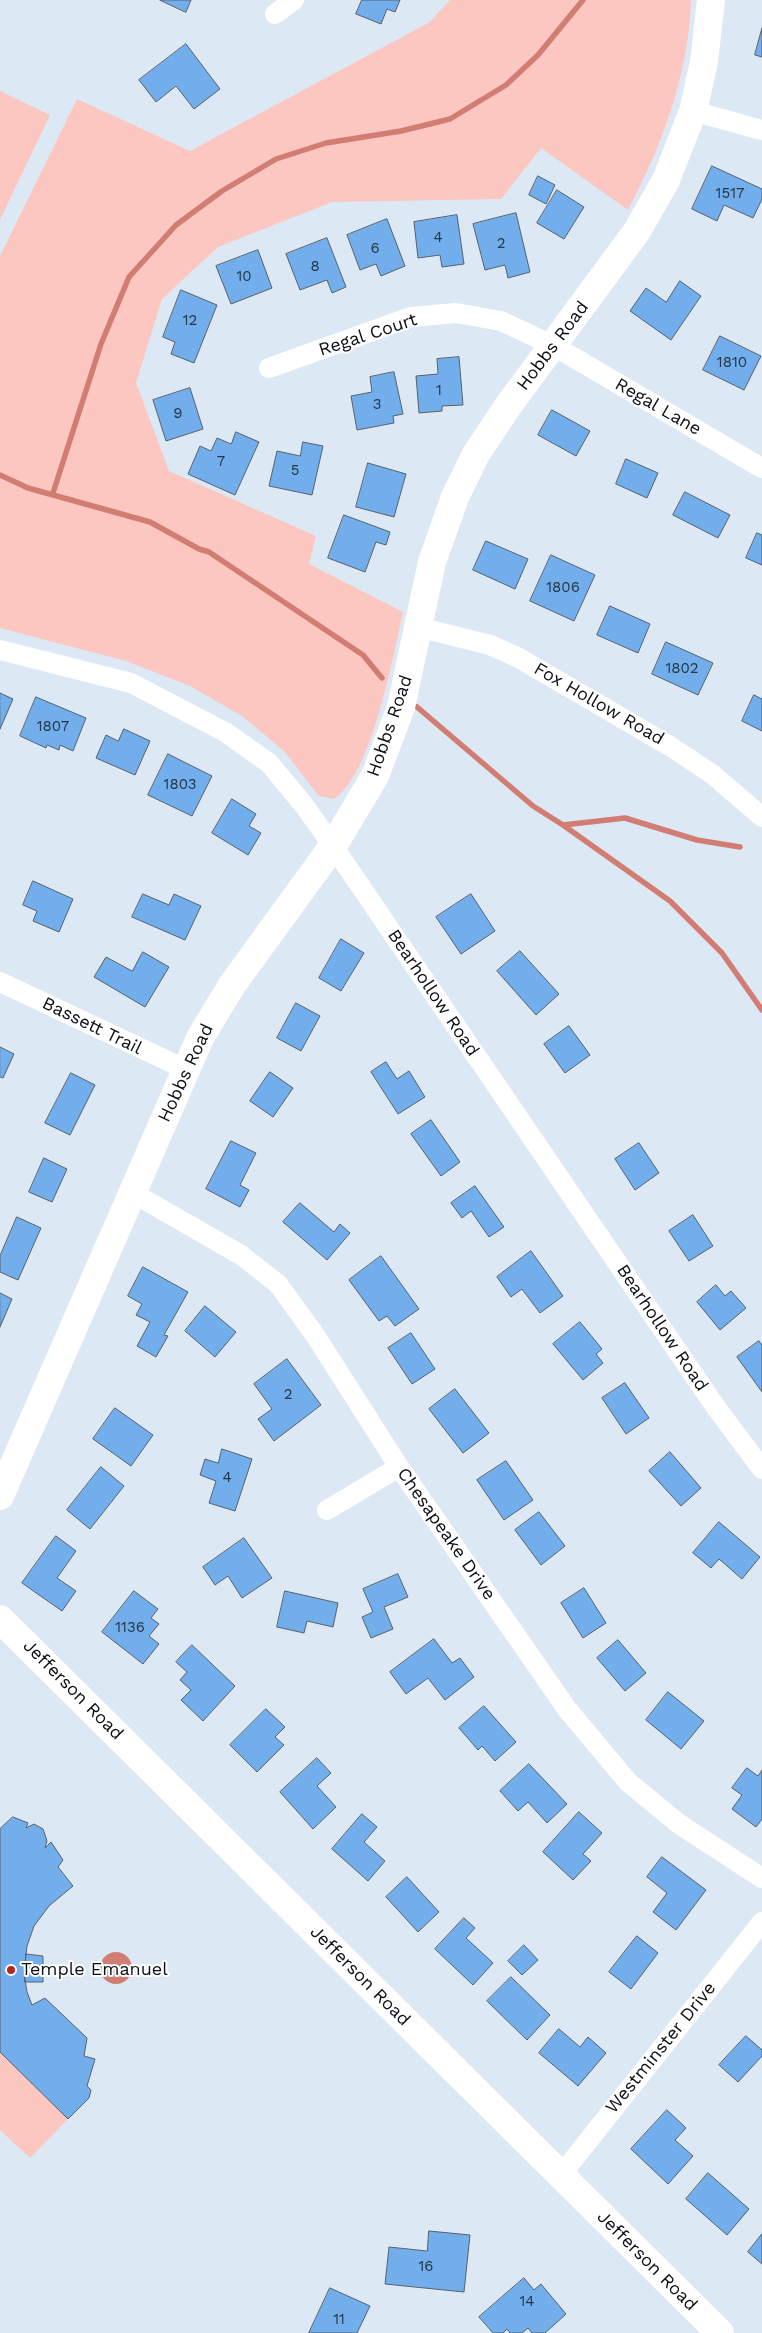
<!DOCTYPE html>
<html>
<head>
<meta charset="utf-8">
<style>
	body { margin:0 }
	canvas { display:block; background:#dce8f4 }
</style>
</head>
<body>
<canvas width="762" height="2333"></canvas>
<script>
const ctx = document.querySelector('canvas').getContext('2d');
ctx.lineJoin = 'round';
function fill(path, color) { ctx.fillStyle = color; ctx.fill(path, 'evenodd'); }
function trace(path, color, width, dash) { ctx.strokeStyle = color; ctx.lineWidth = width; ctx.lineCap = dash ? 'butt' : 'round'; ctx.setLineDash(dash || []); ctx.stroke(path); }
function drawText(font, color, halo, rows, align = 'center') {
  ctx.font = font + ' "Work Sans",sans-serif'; ctx.lineWidth = 4; ctx.setLineDash([]); ctx.textBaseline = 'middle'; ctx.strokeStyle = halo; ctx.fillStyle = color; for (const [text, x, y, turn = 0] of rows) {
    ctx.save(); ctx.translate(x, y); ctx.rotate((+turn || 0) * Math.PI / 180); ctx.textAlign = isNaN(turn) ? turn : align; if (halo) ctx.strokeText(text, 0, 0); ctx.fillText(text, 0, 0); ctx.restore();
  }
}
fill(new Path2D(`
	M450 0H691C689 73 662 146 628 210L541 148 501 199 332 202 218 247 162 299 136 383 169 471 316 536 309 564 403 612C393 656 372 775 334 799L319 796 284 751 242 716 190 686 126 661 0 628V256L77 99 190 151 430 22Z
	M0 91 50 115 0 220Z
	M0 2052 68 2119 30 2158 0 2130Z`), '#fcc7c0');
fill(new Path2D(`
	M100 1968a16 16 0 1 1 32 0a16 16 0 1 1-32 0Z`), '#d27d73');
trace(new Path2D(`
	M0 475 28 488 150 522 199 549 209 552 363 655 382 678
	M53 493 101 344 129 277 176 225 222 191 276 159 326 143 401 131 450 119 506 85 538 55 583 0
	M417 707 533 806 563 825 670 901 722 953 762 1010
	M563 825 625 818 697 840 740 847`), '#d27d73', 5.5);
const building = new Path2D(`
	M160 0H191L186 12Z
	M362 0H400L395 12 387 9 381 24 356 14Z
	M762 28V57L755 55Z
	M186 44 220 89 194 109 176 86 156 102 139 80Z
	M712 166 762 189V199L753 218 724 205 717 221 692 209Z
	M538 176 555 185 546 204 529 195Z
	M557 190 584 207 564 239 537 223Z
	M516 213 530 272 508 278 505 265 485 270 473 224Z
	M457 215 464 264 442 267 440 255 418 258 414 222Z
	M387 219 405 266 381 276 376 264 360 270 347 235Z
	M327 238 346 287 332 293 327 280 300 290 286 254Z
	M258 250 272 288 231 304 216 266Z
	M680 281 701 296 671 340 630 311 646 288 666 302Z
	M181 290 217 305 194 363 171 354 175 342 163 337Z
	M720 336 761 356 744 390 703 370Z
	M459 357 463 405 442 406V411L419 413 416 376 438 374 437 359Z
	M394 372 403 414 393 416 394 423 357 430 351 396 372 392 370 377Z
	M190 388 203 429 166 441 153 400Z
	M552 410 590 431 576 456 538 435Z
	M236 432 259 442 235 495 188 474 200 446 211 451 217 438 231 444Z
	M303 442 323 446 312 495 269 486 277 451 300 456Z
	M626 459 658 473 647 498 616 484Z
	M368 463 406 474 394 517 356 507Z
	M685 492 730 515 718 538 673 515Z
	M344 515 390 532 386 545 376 542 365 572 328 558Z
	M757 533 762 535V565L746 558Z
	M486 541 528 559 515 589 473 570Z
	M551 555 595 575 574 621 530 601Z
	M610 606 650 624 638 653 597 635Z
	M666 642 713 663 698 695 652 674Z
	M0 693 13 699 0 729Z
	M754 695 762 699V731L742 721Z
	M36 697 86 718 73 751 60 745 59 750 47 745 46 748 20 736Z
	M124 729 150 741 135 775 96 758 106 735 118 741Z
	M168 754 212 776 192 816 148 795Z
	M232 799 256 814 249 826 261 833 248 855 212 833Z
	M33 881 73 899 59 932 33 921 37 911 23 905Z
	M143 894 169 905 174 894 201 906 185 940 132 917Z
	M471 894 495 931 461 954 436 917Z
	M341 939 364 953 341 991 319 978Z
	M520 951 559 994 536 1015 497 971Z
	M143 952 169 967 145 1007 94 977 106 957 132 971Z
	M296 1003 320 1016 301 1051 277 1038Z
	M569 1026 590 1055 565 1073 544 1044Z
	M0 1047 14 1054 3 1078 0 1077Z
	M386 1062 397 1079 409 1071 425 1097 398 1114 371 1072Z
	M270 1072 293 1088 273 1117 250 1101Z
	M71 1073 95 1085 70 1135 45 1123Z
	M431 1120 460 1162 441 1176 411 1134Z
	M231 1141 256 1153 240 1185 249 1190 240 1207 206 1189Z
	M639 1143 659 1173 635 1190 615 1159Z
	M44 1158 67 1169 52 1202 29 1192Z
	M475 1186 504 1227 489 1237 471 1211 462 1218 451 1203Z
	M300 1203 334 1232 340 1224 350 1233 327 1260 283 1222Z
	M693 1215 713 1246 689 1261 669 1231Z
	M17 1217 41 1228 18 1280 0 1272V1256Z
	M531 1251 563 1296 540 1313 522 1289 511 1297 497 1277Z
	M381 1256 419 1309 395 1326 387 1316 379 1321 349 1280Z
	M143 1267 188 1292 164 1335 168 1336 156 1357 137 1346 150 1322 136 1315 142 1304 128 1296Z
	M716 1285 725 1296 731 1291 746 1308 720 1330 697 1302Z
	M0 1293 12 1299 0 1327Z
	M205 1306 236 1332 215 1357 185 1331Z
	M580 1322 602 1349 596 1354 603 1363 583 1380 553 1344Z
	M411 1333 435 1369 412 1384 388 1348Z
	M759 1341 762 1345V1392L737 1357Z
	M287 1359 321 1405 274 1441 258 1419 272 1409 254 1384Z
	M625 1383 649 1418 626 1434 602 1398Z
	M455 1389 489 1433 463 1453 429 1409Z
	M115 1408 153 1435 131 1466 93 1439Z
	M222 1449 252 1459 235 1511 209 1503 216 1481 200 1475 205 1459 218 1463Z
	M670 1452 701 1488 681 1506 649 1471Z
	M506 1461 533 1500 504 1520 477 1480Z
	M101 1467 124 1486 90 1529 67 1510Z
	M539 1512 565 1546 541 1565 515 1530Z
	M719 1522 760 1557 742 1579 719 1559 711 1568 693 1553Z
	M56 1536 76 1551 57 1578 76 1591 62 1611 22 1583Z
	M244 1538 272 1578 242 1598 228 1576 215 1585 203 1567Z
	M398 1574 408 1597 384 1607 393 1629 371 1638 362 1617 373 1612 363 1589Z
	M584 1588 606 1623 583 1638 561 1603Z
	M134 1591 158 1609 151 1618 159 1624 149 1636 159 1644 143 1664 102 1632Z
	M285 1591 338 1603 333 1627 307 1621 304 1633 277 1627Z
	M434 1639 452 1663 460 1658 474 1677 445 1700 428 1678 406 1694 390 1672Z
	M618 1640 646 1673 625 1691 597 1658Z
	M192 1645 235 1686 203 1721 181 1700 191 1690 180 1680 187 1672 176 1662Z
	M668 1692 704 1721 681 1749 646 1720Z
	M484 1706 516 1742 495 1761 482 1746 478 1750 459 1728Z
	M266 1709 285 1727 275 1737 284 1745 257 1772 230 1745Z
	M317 1758 331 1773 317 1786 336 1807 313 1829 280 1792Z
	M529 1764 567 1804 547 1823 528 1802 518 1811 500 1791Z
	M747 1768 758 1776 762 1770V1819L756 1827 732 1809 742 1795 732 1788Z
	M579 1812 602 1833 583 1854 591 1861 573 1880 543 1852Z
	M362 1814 377 1827 364 1842 385 1861 368 1881 332 1849Z
	M13 1817 28 1823 26 1828 34 1824 43 1829 47 1841 45 1848 51 1842 63 1860 58 1867 73 1886 49 1906 34 1926 27 1946 24 1973 27 1992 32 2005 45 1998 87 2038 84 2056 95 2059 87 2086 91 2090 89 2098 68 2119 0 2052V1829Z
	M662 1857 706 1890 676 1930 653 1912 667 1893 647 1877Z
	M407 1877 439 1912 418 1932 386 1897Z
	M464 1918 475 1928 466 1938 493 1963 473 1985 435 1949Z
	M637 1936 658 1953 631 1989 609 1972Z
	M524 1945 538 1960 522 1975 508 1961Z
	M26 1954 43 1956V1982H25Z
	M511 1977 550 2015 527 2040 487 2001Z
	M559 2029 580 2047 588 2037 606 2053 578 2086 539 2053Z
	M746 2036 762 2050V2056L738 2082 719 2065Z
	M667 2110 686 2128 675 2140 693 2156 668 2184 631 2149Z
	M708 2173 749 2209 727 2235 686 2199Z
	M429 2231 470 2235 464 2292 385 2284 389 2247 427 2251Z
	M762 2234V2264L748 2252Z
	M524 2278 534 2290 541 2284 566 2314 545 2333H532L528 2328 522 2333H510L507 2329 503 2333H493L479 2317Z
	M330 2288 370 2306 357 2333H309Z`);
fill(building, '#72aeeb');
trace(building, '#57616c', 1);
trace(new Path2D(`
	M275 14 294 0
	M693 111 762 130
	M269 368 411 317 456 313 501 321 554 346 762 468
	M418 627 490 645 519 658 668 745 712 774 762 817
	M0 650 131 683 225 732 269 763 303 804 333 846 715 1406 762 1469
	M0 982 185 1069
	M133 1193 241 1255 278 1284 315 1335 399 1467 567 1709 628 1782 679 1824 762 1878
	M327 1510 399 1467
	M561 2175 762 1922`), '#fff', 20);
trace(new Path2D(`
	M0 1496 200 1038 232 985 333 846 375 776 401 707 432 562 455 497 476 454 508 406 637 231 666 180 693 111 704 62 711 0
	M0 1619 720 2333`), '#fff', 28);
for (const [x, y, r, color] of [
	[11,1970,5,"#b62624"]
]) { const dot = new Path2D(); dot.arc(x, y, r, 0, 2 * Math.PI); ctx.fillStyle = color; ctx.fill(dot); trace(dot, '#fff', 2); }
drawText('15px', '#253749', null, [
	["1517",730,194],
	["4",438,238],
	["2",501,244],
	["6",375,249],
	["8",315,267],
	["10",244,277],
	["12",190,321],
	["1810",732,363],
	["1",439,391],
	["3",377,405],
	["9",178,414],
	["7",221,462],
	["5",295,471],
	["1806",563,588],
	["1802",682,669],
	["1807",53,727],
	["1803",180,785],
	["2",288,1395],
	["4",227,1478],
	["1136",130,1628],
	["16",426,2267],
	["14",527,2302],
	["11",339,2320]
]);
drawText('18px', '#0b0f13', '#fff', [
	["Regal Court",368,335,-18],
	["Hobbs Road",553,346,-53],
	["Regal Lane",658,407,30],
	["Fox Hollow Road",599,704,30],
	["Hobbs Road",390,726,-71],
	["Bearhollow Road",433,993,56],
	["Bassett Trail",92,1026,26],
	["Hobbs Road",186,1073,-65],
	["Bearhollow Road",662,1328,56],
	["Chesapeake Drive",446,1534,55],
	["Jefferson Road",73,1690,45],
	["Jefferson Road",360,1976,45],
	["Westminster Drive",661,2048,-51],
	["Jefferson Road",647,2261,45]
]);
drawText('18px', '#0b0f13', '#fff', [
	["Temple Emanuel",21,1970]
], 'left');
</script>
</body>
</html>
